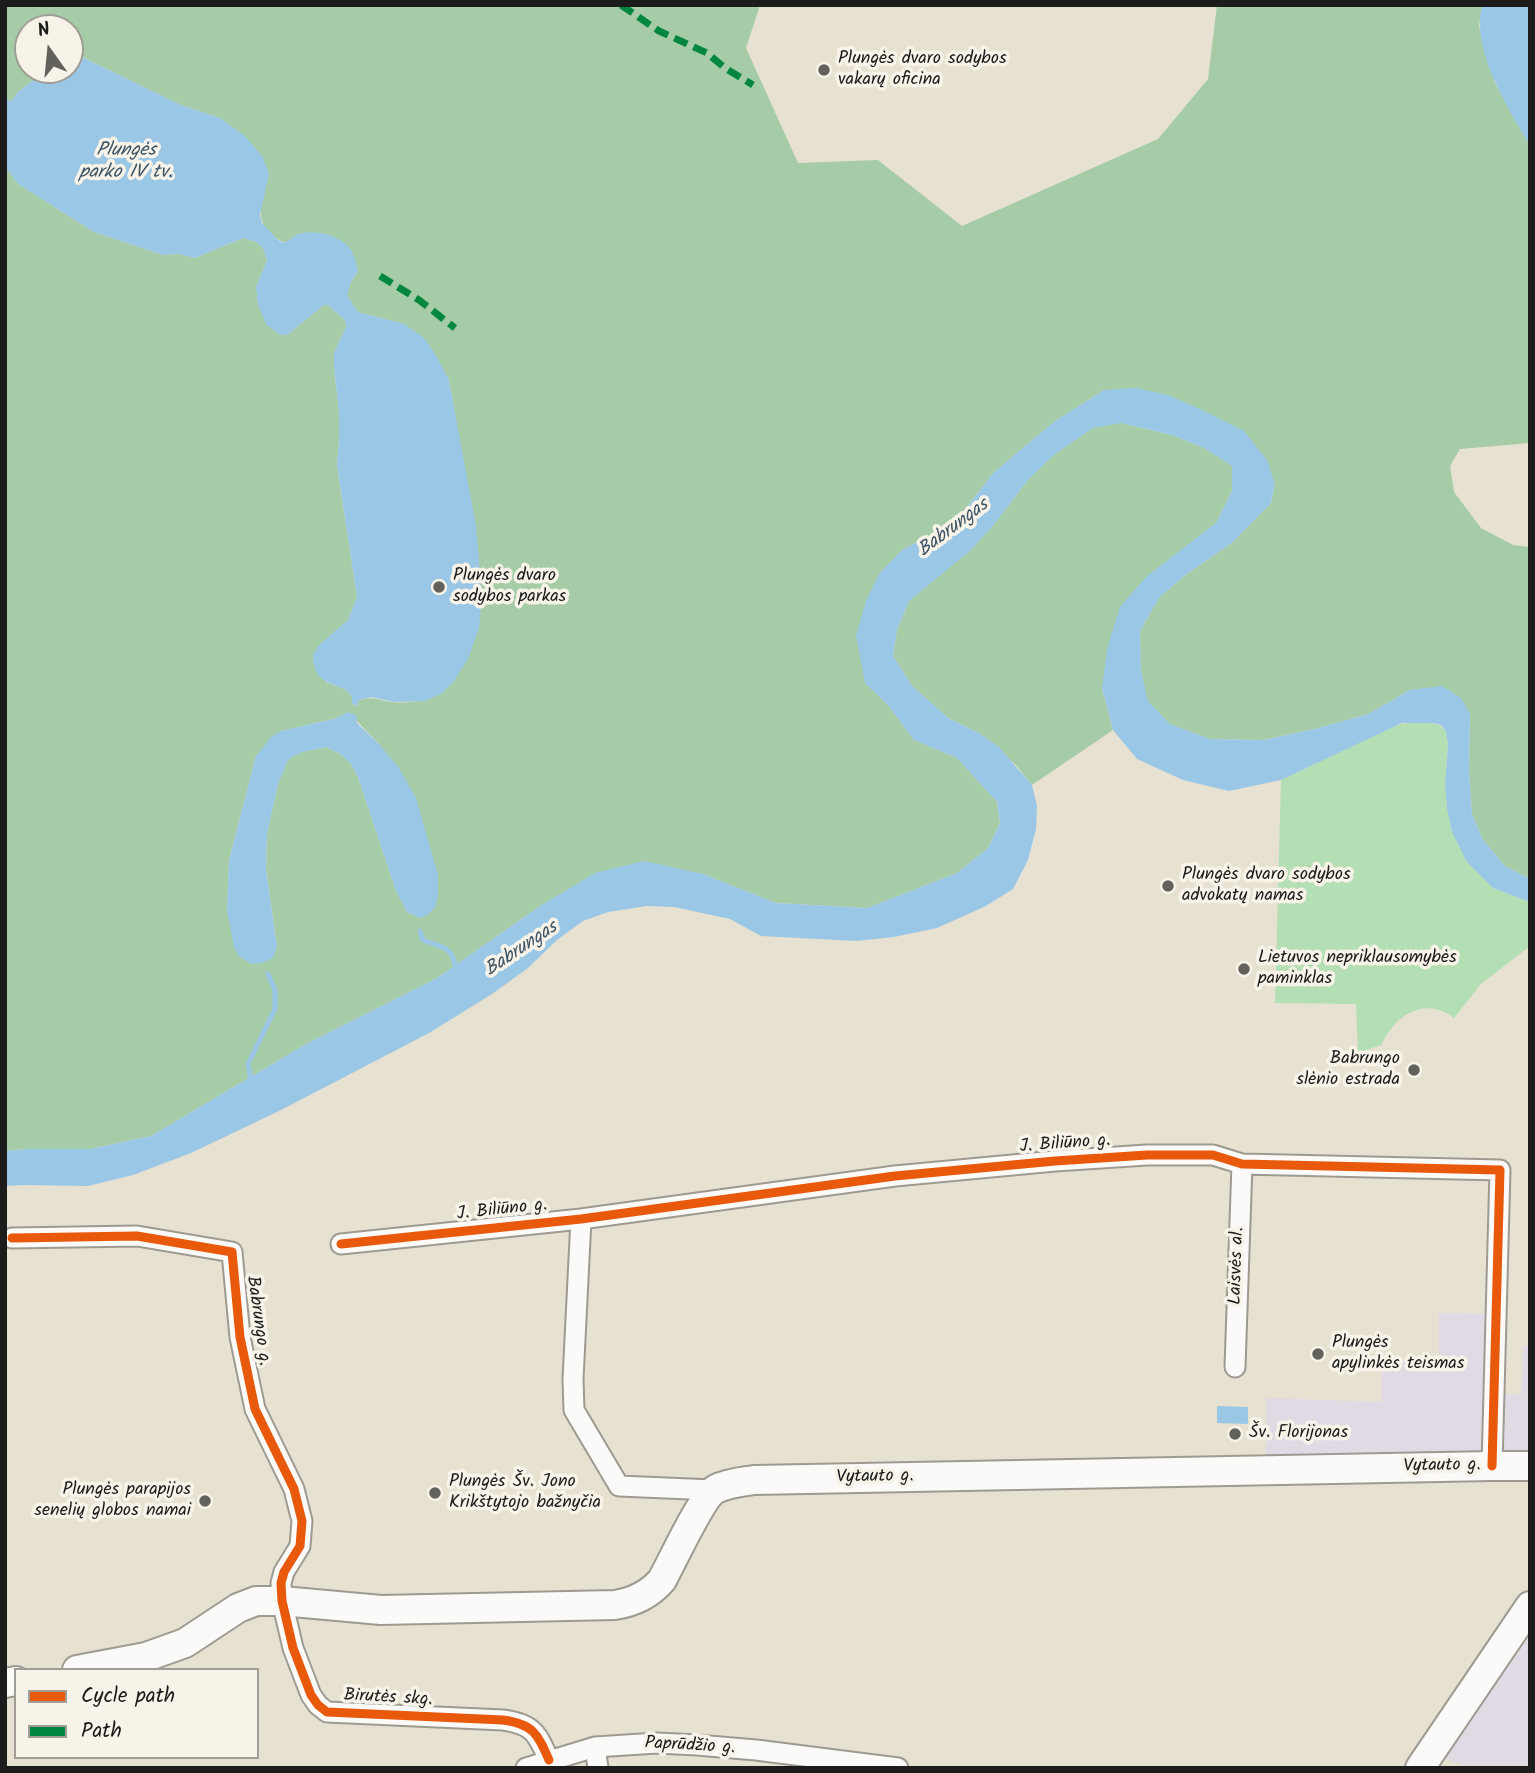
<!DOCTYPE html>
<html>
<head>
<meta charset="utf-8">
<style>
	body { margin:0 }
	#map { position:relative; width:1535px; height:1773px; overflow:hidden; background:#e6e1d1; font-family:Kalam,sans-serif }
	canvas { display:block }
	.frame { position:absolute; inset:0; border:7px solid #1c1c1c; pointer-events:none }
	.legend { position:absolute; left:14px; top:1668px; width:245px; height:91px; box-sizing:border-box; background:#f7f3e8; border:2px solid #9f9d96; margin:0; padding:9px 12px; list-style:none; font-size:21px; color:#1c1c1c }
	.legend li { display:flex; align-items:center; gap:14px; height:35px }
	.legend b { width:35px; border:2px solid #9f9d96 }
	.north { position:absolute; left:14px; top:14px; width:70px; height:70px; box-sizing:border-box; background:#f7f3e8; border:2px solid #9f9d96; border-radius:50%; rotate:345deg; font-size:19px; font-weight:700; line-height:28px; text-align:center; color:#1c1c1c }
	.north::after { content:''; display:block; margin:auto; width:24px; height:32px; background:#63615b; clip-path:polygon(50% 0,100% 100%,50% 72%,0 100%) }
</style>
</head>
<body>
<div id="map">
<canvas width="1535" height="1773"></canvas>
<div class="frame"></div>
<ul class="legend">
<li><b style="height:9px;background:#e8590c"></b>Cycle path</li>
<li><b style="height:9px;background:#00873e"></b>Path</li>
</ul>
<div class="north">N</div>
</div>
<script>
const ctx = document.querySelector('canvas').getContext('2d');
ctx.lineJoin = 'round';
function fill(path, color) { ctx.fillStyle = color; ctx.fill(path, 'evenodd'); }
function trace(path, color, width, dash) { ctx.strokeStyle = color; ctx.lineWidth = width; ctx.lineCap = dash ? 'butt' : 'round'; ctx.setLineDash(dash || []); ctx.stroke(path); }
function drawText(font, color, halo, rows, align = 'center') {
  ctx.font = font + ' Kalam,sans-serif'; ctx.lineWidth = 7; ctx.setLineDash([]); ctx.textBaseline = 'middle'; ctx.strokeStyle = halo; ctx.fillStyle = color; for (const [text, x, y, turn = 0] of rows) {
    ctx.save(); ctx.translate(x, y); ctx.rotate((+turn || 0) * Math.PI / 180); ctx.textAlign = isNaN(turn) ? turn : align; if (halo) ctx.strokeText(text, 0, 0); ctx.fillText(text, 0, 0); ctx.restore();
  }
}
fill(new Path2D(`
	M1439 1313 1501 1314 1500 1394 1521 1395 1523 1347 1530 1346V1457L1266 1462V1398L1382 1402V1359L1439 1360Z
	M1530 1627V1768H1470L1445 1758Z`), '#e1dae5');
fill(new Path2D(`
	M1412 722 1433 723 1441 726 1446 731 1448 745 1445 784 1447 808 1493 888 1530 902V946L1481 984 1454 1018C1423 995 1395 1016 1381 1045L1358 1053 1356 1004 1275 1003 1281 780 1394 726Z`), '#b4deb3');
fill(new Path2D(`
	M5 5H760L746 48 798 163 878 160 962 226 1158 139 1208 79 1217 5H1482L1479 26 1495 83 1530 146V443L1460 449 1450 466 1454 492 1481 528 1513 545 1530 547V879L1505 866 1483 840 1472 814 1469 771 1470 714 1410 690 1368 714 1319 728 1263 740 1210 739 1170 724 1147 701 1141 671 1140 631 1159 598 1184 576 1233 542 1271 503 1275 484 1104 390 1055 421 994 472 967 507 942 529 902 550 865 683 888 705 914 740 957 758 997 802 1000 823 988 848 957 873 867 908 776 903 703 874 540 906 437 978 306 1044 151 1136 90 1149H25L5 1151V166L18 184 94 232 163 255 179 254 195 258 243 238 256 242 263 248 267 260 256 287 287 335 324 305H328L345 320 346 327 334 353V367L339 413V440L337 466 357 597 348 620 335 632 326 682C337 687 355 689 352 704L357 706 359 700C375 696 377 700 392 702 410 704 427 700 442 693L465 472 449 380 404 324 358 312 346 295 351 282 358 271 298 234 285 243C250 226 261 204 269 174L220 118 181 105 82 57H70V28H28V70H46L17 93 5 110ZM348 712 379 744 420 918 407 912 396 891 358 777 351 764 342 755 326 747 298 753 288 759 278 784 267 834 266 869 277 947 227 911 229 860 256 756 281 731 337 718Z
	M1121 423 1172 435 1204 448 1232 465V491L1216 523 1185 548 1102 688 1113 730 1032 785 1016 765 979 733 950 719 913 687 893 656 897 630 909 601 996 522 1028 480 1055 454 1093 427Z`), '#a5cca6');
fill(new Path2D(`
	M1482 5H1530V146C1510 111 1482 68 1480 27 1479 20 1481 12 1482 5Z
	M70 57H82L181 105 220 118 245 136 262 156 269 174 260 215 262 223 278 240 284 243C289 240 294 236 299 234 314 229 336 235 347 245 354 252 356 262 358 271L351 282 347 295 358 312 404 324 423 337 436 355 449 380 476 526 482 597 479 628 468 659 454 681 442 693 425 701 394 702 371 697 359 700 357 706 352 704C355 685 329 688 319 676 314 670 313 661 313 654L319 645 348 620 357 597 337 466 339 440V413L334 367V353L346 327 345 320 328 305H324L287 335H280L266 324 258 305 256 287 267 260 263 248 256 242 243 238 195 258 179 254 163 255 94 232 18 184 5 166V110L17 93 46 70H70Z
	M1136 388 1168 395 1202 410 1244 431 1267 460 1275 484 1271 503 1233 542 1184 576 1159 598 1140 631 1141 671 1148 701 1170 724 1210 739 1263 740 1319 728 1368 714 1410 690 1442 686 1461 698 1470 714 1469 771 1472 814 1483 840 1505 866 1530 879V902L1493 888 1467 862 1452 832 1447 808 1445 784 1448 745 1446 731 1441 725 1433 723H1402L1281 780 1229 791 1183 780 1137 759 1113 730 1102 688 1107 649 1120 607 1147 576 1216 523 1232 491V466L1204 448 1172 435 1121 423 1093 428 1055 454 1028 480 996 522 971 550 909 601 897 630 893 656 913 687 950 719 979 733 999 747 1032 785 1037 806 1036 829 1028 860 1013 889 986 906 937 928 894 937 856 941 761 936 730 919 674 907 647 906 608 912 583 921 557 940 528 968 492 994 429 1033 281 1110 191 1153 133 1175 88 1186 24 1185 5 1186V1151L25 1149H90L151 1136 306 1044 437 978 540 906 595 873 644 861 703 874 776 903 867 908 957 873 988 848 1000 823 997 802 957 758 914 740 888 705 865 683 856 636 866 601 879 574 902 550 942 529 967 507 994 472 1055 421 1104 390Z
	M348 712 356 715 357 723 379 744 399 768 416 798 438 875V896L435 908 426 916 419 918 407 912 396 891 358 777 351 764 342 755 326 747 299 753 288 760 278 784 267 834 266 869 277 947 273 958 262 963 251 964 239 956 234 947 227 911 229 860 256 756 272 736 281 731 337 718Z
	M1217 1406 1248 1407V1424L1217 1423Z`), '#9bc7e7');
trace(new Path2D(`
	M5 101 16 107
	M420 931 423 940C443 948 453 946 456 970
	M251 1082 248 1064 275 1009V990L268 974`), '#9bc7e7', 5);
const street = new Path2D(`
	M581 1219 573 1379 574 1410 619 1486 713 1490
	M12 1238 137 1236 232 1252 240 1337 255 1409 294 1489 302 1521 300 1546 284 1572 281 1583 282 1601 293 1648 311 1695 318 1705 327 1712 503 1720C533 1724 537 1733 549 1760
	M341 1244 581 1219 895 1176 1055 1161 1147 1155H1213L1242 1164 1500 1170 1492 1466
	M1235 1367 1242 1164
	M595 1747 598 1768
	M526 1768 595 1747 657 1743 697 1745 756 1750 898 1768`);
const secondary = new Path2D(`
	M77 1670 146 1657 185 1643 238 1608 256 1601H282L381 1610 615 1605C634 1602 650 1594 662 1580 672 1562 702 1496 716 1489 728 1483 741 1482 754 1480L1492 1466H1530
	M5 1683 16 1681
	M1420 1768 1530 1606`);
trace(street, '#9d9a91', 23);
trace(secondary, '#9d9a91', 32);
trace(street, '#fbfaf8', 19);
trace(secondary, '#fbfaf8', 28);
trace(new Path2D(`
	M621 5 659 31 707 53 725 68 753 85
	M380 276 419 300 455 328`), '#00873e', 7, [14, 7]);
trace(new Path2D(`
	M12 1238 137 1236 232 1252 240 1337 255 1409 294 1489 302 1521 300 1546 284 1572 281 1583 282 1601 293 1648 311 1695 318 1705 327 1712 503 1720C533 1724 537 1733 549 1760
	M341 1244 581 1219 895 1176 1055 1161 1147 1155H1213L1242 1164 1500 1170 1492 1466`), '#e8590c', 9);
for (const [x, y, r, color] of [
	[824,70,7,"#63615b"],
	[439,587,7,"#63615b"],
	[1168,886,7,"#63615b"],
	[1244,969,7,"#63615b"],
	[1414,1070,7,"#63615b"],
	[1318,1354,7,"#63615b"],
	[1235,1434,7,"#63615b"],
	[435,1493,7,"#63615b"],
	[205,1501,7,"#63615b"]
]) { const dot = new Path2D(); dot.arc(x, y, r, 0, 2 * Math.PI); ctx.fillStyle = color; ctx.fill(dot); trace(dot, '#f7f3e8', 2.5); }
drawText('18px', '#1c1c1c', '#f7f3e8', [
	["Plungės dvaro sodybos",838,60],
	["vakarų oficina",838,81],
	["Plungės dvaro",453,577],
	["sodybos parkas",453,598],
	["Plungės dvaro sodybos",1182,876],
	["advokatų namas",1182,897],
	["Lietuvos nepriklausomybės",1258,959],
	["paminklas",1258,980],
	["Babrungo",1400,1060,"right"],
	["slėnio estrada",1400,1081,"right"],
	["Plungės",1332,1344],
	["apylinkės teismas",1332,1365],
	["Šv. Florijonas",1249,1434],
	["Plungės Šv. Jono",449,1483],
	["Krikštytojo bažnyčia",449,1504],
	["Plungės parapijos",191,1491,"right"],
	["senelių globos namai",191,1512,"right"]
], 'left');
drawText('18px', '#1c1c1c', '#f7f3e8', [
	["J. Biliūno g.",1065,1145,-4],
	["J. Biliūno g.",502,1211,-6],
	["Laisvės al.",1238,1266,-88],
	["Babrungo g.",257,1321,82],
	["Vytauto g.",1442,1467,-1],
	["Vytauto g.",875,1478,-1],
	["Birutės skg.",388,1699,3],
	["Paprūdžio g.",690,1747,3]
]);
drawText('italic 19px', '#3d5466', '#f7f3e8', [
	["Plungės",126,152],
	["parko IV tv.",126,174],
	["Babrungas",954,529,-37],
	["Babrungas",522,950,-34]
]);
</script>
</body>
</html>
